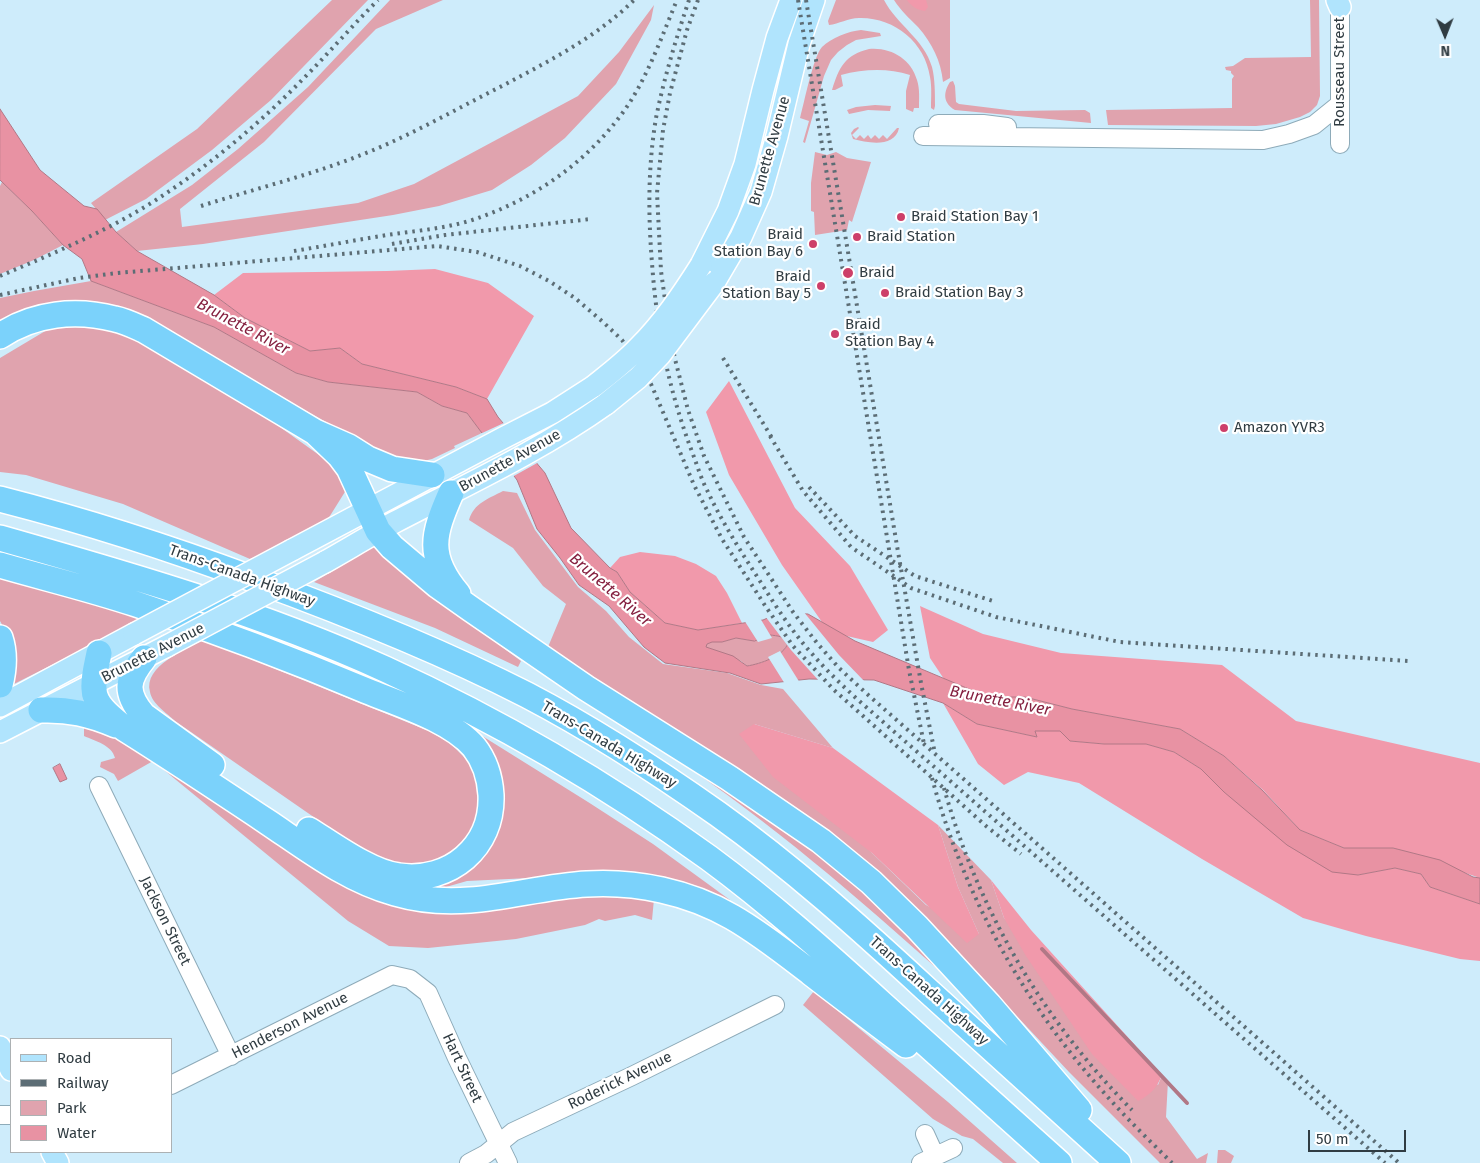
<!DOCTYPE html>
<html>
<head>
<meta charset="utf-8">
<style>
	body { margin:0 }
	#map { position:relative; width:1480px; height:1163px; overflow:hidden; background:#ceecfb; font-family:"Fira Sans",sans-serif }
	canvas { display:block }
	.legend { position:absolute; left:10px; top:1038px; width:162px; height:115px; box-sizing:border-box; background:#fff; border:1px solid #acb1b3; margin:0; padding:6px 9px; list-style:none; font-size:15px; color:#303c42 }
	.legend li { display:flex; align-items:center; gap:10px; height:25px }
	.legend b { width:25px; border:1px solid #acb1b3 }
	.north { position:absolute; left:1420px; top:10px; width:50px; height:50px; -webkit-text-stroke:4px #fff; paint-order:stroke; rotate:179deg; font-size:14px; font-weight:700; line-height:20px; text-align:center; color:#303c42 }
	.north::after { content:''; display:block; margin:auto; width:18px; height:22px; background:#303c42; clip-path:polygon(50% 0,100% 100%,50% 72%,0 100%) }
	.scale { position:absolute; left:1308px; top:1130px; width:98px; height:22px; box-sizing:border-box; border:2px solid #303c42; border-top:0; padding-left:6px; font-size:15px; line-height:18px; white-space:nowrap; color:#303c42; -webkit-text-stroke:4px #fff; paint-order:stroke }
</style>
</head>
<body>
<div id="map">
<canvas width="1480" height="1163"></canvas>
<ul class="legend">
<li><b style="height:6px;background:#b0e4fd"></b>Road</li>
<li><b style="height:6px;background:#5c6d75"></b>Railway</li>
<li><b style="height:14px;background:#e0a3ae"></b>Park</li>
<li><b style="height:14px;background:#e892a3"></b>Water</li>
</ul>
<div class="north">N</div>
<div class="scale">50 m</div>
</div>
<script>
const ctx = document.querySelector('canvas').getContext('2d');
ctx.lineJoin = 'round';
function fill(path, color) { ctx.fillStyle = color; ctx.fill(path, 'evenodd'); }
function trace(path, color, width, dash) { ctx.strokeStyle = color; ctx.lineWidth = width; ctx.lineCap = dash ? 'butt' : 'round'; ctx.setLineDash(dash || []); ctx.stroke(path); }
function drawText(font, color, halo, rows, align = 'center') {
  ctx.font = font + ' "Fira Sans",sans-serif'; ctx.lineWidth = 4.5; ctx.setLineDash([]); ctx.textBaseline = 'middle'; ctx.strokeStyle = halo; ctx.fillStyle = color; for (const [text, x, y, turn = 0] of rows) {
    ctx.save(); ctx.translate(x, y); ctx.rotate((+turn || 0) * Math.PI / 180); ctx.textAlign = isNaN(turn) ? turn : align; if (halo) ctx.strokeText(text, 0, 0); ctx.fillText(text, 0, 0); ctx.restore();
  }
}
fill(new Path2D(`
	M332 0H368L271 100 212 150 146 199 105 220 91 203 197 129Z
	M390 0H443L376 29 264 142 180 209 182 227 358 203 414 184 578 96 619 52 654 5 651 20 616 84 565 138 531 165 492 190 439 206 393 215 203 244 137 251 116 232 192 185 238 149 308 87Z
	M836 0H884C897 25 924 39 932 67 935 79 935 93 935 106L934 110 931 108C931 98 932 87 930 77 925 42 894 17 859 18 848 18 839 24 829 25L828 21Z
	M894 0H950V78L943 82C941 61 932 43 918 27 909 18 901 11 894 0Z
	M1310 0H1319L1320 96 1317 105 1310 112 1300 117 1276 124 1256 126 1108 125 1106 110 1232 108V79L1234 76 1231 73V71L1226 70 1225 67 1233 66 1245 58 1311 57Z
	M861 30 880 33 881 36 856 40 847 45 838 52 831 60 824 76 805 143 803 142 809 121 800 118C804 104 813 57 822 47 831 38 849 31 861 30Z
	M869 49C891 47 911 59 917 80 920 89 919 99 919 108H914L913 112 906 109V91L910 75C888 68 864 69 841 75L843 86 835 90H832C839 67 845 55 869 49Z
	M953 81 955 86 956 102 959 104 1016 111 1085 110 1090 113 1091 123 955 110C943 103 943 93 950 82Z
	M875 105 891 106 890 111 868 110 849 114 847 110 856 107Z
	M858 127 859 128 852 135 856 139 860 135 864 139 868 135 871 139 875 135 879 139 883 135 887 139 897 128H899C895 148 868 143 853 139L851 133 854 129Z
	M815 152 827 155 836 152 847 158 871 162 852 222 849 220 847 230 815 235 814 212 811 211V183Z
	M2 182 32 211 63 245 34 260 0 274V186Z
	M91 281 214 327 296 373 328 382 417 392 442 406 467 413 482 433 454 446 455 448 432 459 415 463 385 455 135 315 0 326V298L34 291Z
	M83 322 128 333 181 361 280 427 333 465 348 487 328 519 317 527 283 545 250 559 123 504 26 475 0 472V358L57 324Z
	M503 491 517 493 535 530 578 587 606 611 629 637 663 664 727 673 761 685 783 689 833 748 754 724 872 853 926 905 979 934 958 887 938 825 991 880 1004 918 1158 1085 1162 1075 1168 1081 1166 1117 1197 1159 1208 1153 1206 1163H1160L1069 1072 957 952 639 707 548 647 566 604 543 586 513 548 469 520C474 503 488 499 503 491Z
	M375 546 387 551 406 576 521 661 518 667 435 628 314 582Z
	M0 577 67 595 143 619 14 684 10 685 8 635 0 621Z
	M770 635C778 636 784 636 788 643 784 656 760 664 747 666L741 661 705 647 707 644 712 641 722 642 736 638 754 641Z
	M204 640 429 731 450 743 466 759 475 772 482 801 469 840 435 864 403 866 373 857 331 829 175 721C167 713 152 704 150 692 143 666 186 649 204 640Z
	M84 728 123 740 371 896 589 893 654 899 652 920 635 915 605 921 599 919 585 925 516 939 428 948 389 946 348 921 153 761 118 781 114 774 100 767 101 762 115 758C112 745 95 741 84 736Z
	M471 729 588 802 653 844 730 900 727 905 593 875 467 881 446 887 431 885 461 873 494 762Z
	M674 758 800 836 885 906 943 974C857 897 771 822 674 758Z
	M814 991 948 1102 1017 1163H1003L973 1139 962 1136 933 1119 803 1005Z
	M1218 1150H1225L1234 1156 1231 1163H1217Z`), '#e0a3ae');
fill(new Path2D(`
	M907 0H926L928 7 925 11C917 10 911 6 907 0Z
	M435 269 488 283 534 316 487 399 456 387 362 364 340 348 310 351 245 318 214 295 243 273 387 271Z
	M729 381 795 508 850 566 888 630 873 642 829 632 782 565 729 475 706 412Z
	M640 552 675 556 696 564 716 576 727 593 742 623 698 630 665 623 630 592 617 572 610 568 620 557Z
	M920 606 983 634 1061 653 1222 665 1296 721 1480 763V878L1393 848H1344L1300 830 1263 790 1224 756 1180 729 1072 709 1025 697H996L976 692 944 679 930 658Z
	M943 703 977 724 1037 737 1035 731H1060L1070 741 1104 744H1146L1174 752 1201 769 1224 792 1358 875 1395 868 1421 874 1430 887 1480 904V961L1460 959 1366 936 1303 918 1202 859 1079 783 1028 772 1004 785 978 764Z
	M754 724 833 748 938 825 958 887 979 934 967 943 872 853 773 777 739 734Z
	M991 880 1031 930 1162 1075C1157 1088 1150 1095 1138 1101L1092 1054 1026 956 1004 918Z`), '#f199ab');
const water = new Path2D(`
	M0 109 40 170 84 206 97 209 116 232 137 251 214 295 245 318 310 351 340 348 362 364 456 387 487 399 498 417 545 473 571 528 610 568 617 572 630 592 665 623 698 630 763 620 779 613 808 614 855 641 976 692 996 697H1025L1072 709 1180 729 1224 756 1262 790 1300 830 1344 848H1393L1440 860 1473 877 1480 878V904L1430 887 1421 874 1395 868 1358 875 1332 872 1287 845 1224 792 1201 769 1174 752 1146 744H1104L1070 741 1060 731H1035L1037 737 977 724 943 703 874 680 809 679 761 684 730 673 665 663 644 647 609 606 579 585 560 558 537 529 517 480 467 413 442 406 417 392 328 382 296 373 214 327 91 281 82 259 63 245 32 211 0 180ZM770 635C778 636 784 636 788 643 784 656 760 664 747 666L733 656 706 647 707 644 712 642H722L736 638 754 641Z
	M60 764 67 779 60 782 53 768Z`);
fill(water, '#e892a3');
trace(water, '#b17886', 1);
fill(new Path2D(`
	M506 422 539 462 512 477 480 434Z
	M779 611H803L839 655 866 683 820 682 791 650 765 616Z
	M760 618 772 638 758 642 744 620Z
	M780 651 800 683 785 684 768 657Z`), '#ceecfb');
trace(new Path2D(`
	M1042 949 1187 1103`), '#b17886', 4);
const minor = new Path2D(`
	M938 124H983L1007 127
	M923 136 1263 140 1289 134 1314 125 1340 104
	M1340 144V0
	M99 786 231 1056
	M171 1085 392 975 410 979 428 993 457 1058 508 1163
	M0 1115H11
	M925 1134 935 1156
	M469 1163 486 1154 513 1132 632 1076 775 1005
	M921 1163 953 1148`);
const major = new Path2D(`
	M1337 0 1340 7
	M701 265 728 211 745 164 763 90 777 38 791 0
	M714 283 741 237 761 192 777 136 799 44 814 0
	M292 550 503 438 552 413 594 386
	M325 562C348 549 371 535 395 522 466 485 540 451 606 404
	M0 706 134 634
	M0 732 167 646
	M0 1047 11 1070
	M52 1152 58 1163`);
const highway = new Path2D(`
	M0 336C34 313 76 309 115 319 125 321 135 326 144 330L315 432 349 447 368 459 392 469 432 475
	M315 432 340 456 349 468 378 531 392 547 437 585 471 609 586 688 729 778 821 841 871 882 917 927 989 1005 1079 1110
	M451 493C433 534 426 556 458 594
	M0 499C86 521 170 548 253 579 346 613 439 650 527 695 594 730 657 771 718 814 792 867 860 928 926 989 990 1047 1054 1105 1118 1163
	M0 538C130 575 262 613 385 669 499 721 608 785 709 858 770 903 826 953 882 1004 941 1057 1000 1110 1059 1163
	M0 565C45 578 91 589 136 604 214 630 291 659 367 691 399 704 451 720 474 747 485 761 490 778 491 795 493 847 450 883 399 876 371 873 333 845 309 830
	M0 638C5 653 4 669 0 685
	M99 653C97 664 93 677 94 689 94 706 113 719 125 729 173 759 221 791 269 823 309 850 348 880 395 893 419 900 445 902 470 900 509 897 548 886 587 884 636 881 689 892 732 917 760 933 785 953 811 973 842 997 874 1021 906 1045
	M144 658C126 680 125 693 143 715L212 765
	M41 710C69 709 90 714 116 725`);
trace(minor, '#8eabb9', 20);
trace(major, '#fff', 24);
trace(highway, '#fff', 28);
trace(minor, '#fff', 18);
trace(major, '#b0e4fd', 21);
trace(highway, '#7bd2fb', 25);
trace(new Path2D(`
	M689 0C676 39 664 78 656 118 648 166 648 214 652 263 657 332 669 392 694 457 698 468 702 481 708 492 722 522 740 550 758 578 775 605 792 632 814 656 827 671 842 685 857 699L1385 1163
	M698 0 687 30 670 93 663 130 657 193 661 271 670 336 676 363 688 410 704 456 744 537 793 612 817 643 839 668 866 693 1399 1163
	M798 0 909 670 924 744
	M806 0 897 546 921 683 935 754
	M201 206C257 188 316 174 371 151 417 132 460 107 504 85 549 61 597 37 634 0
	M392 244 445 235 591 219
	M294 251C325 246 356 240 387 235 414 231 442 229 469 221 529 202 583 166 621 115 646 82 661 38 677 0
	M0 276C54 253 110 230 159 198 211 164 259 124 302 80 328 54 352 26 378 0
	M0 295 79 278 117 273 437 246 477 252 520 266 549 281 575 298 603 322 622 340 651 384 694 485 722 539 766 607 793 646 834 690 986 826 1021 854
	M723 358 774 441
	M770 436 803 491 851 547 911 588 996 617 1120 642 1408 661
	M809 487 855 536 915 576 996 602
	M932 778C964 896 1024 1004 1106 1095 1127 1119 1150 1141 1172 1163
	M944 788C978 910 1043 1020 1132 1110`), '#5c6d75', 4, [2.5, 5]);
const majorBridge = new Path2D(`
	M594 386C609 374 625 362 638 348 663 323 682 295 701 265
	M606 404 638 378 660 355 714 283
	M134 634 292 550
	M167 646 325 562`);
trace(majorBridge, '#fff', 24, []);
trace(majorBridge, '#b0e4fd', 21);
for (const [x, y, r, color] of [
	[901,217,5,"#cd3f69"],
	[857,237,5,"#cd3f69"],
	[813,244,5,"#cd3f69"],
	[848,273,6,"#cd3f69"],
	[821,286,5,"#cd3f69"],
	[885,293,5,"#cd3f69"],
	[835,334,5,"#cd3f69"],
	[1224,428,5,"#cd3f69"]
]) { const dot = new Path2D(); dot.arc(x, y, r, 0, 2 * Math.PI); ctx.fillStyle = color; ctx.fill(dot); trace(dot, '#fff', 2); }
drawText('15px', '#303c42', '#fff', [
	["Rousseau Street",1340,72,-90],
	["Brunette Avenue",770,151,-74],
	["Brunette Avenue",510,461,-29],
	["Trans-Canada Highway",242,576,20],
	["Brunette Avenue",153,653,-27],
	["Trans-Canada Highway",609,745,31],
	["Jackson Street",165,921,64],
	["Trans-Canada Highway",929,991,42],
	["Henderson Avenue",290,1026,-27],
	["Hart Street",462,1068,65],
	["Roderick Avenue",620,1081,-26]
]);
drawText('15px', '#303c42', '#fff', [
	["Braid Station Bay 1",911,217],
	["Braid",803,235,"right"],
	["Station Bay 6",803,252,"right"],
	["Braid Station",867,237],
	["Braid",859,273],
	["Braid",811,277,"right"],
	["Station Bay 5",811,294,"right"],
	["Braid Station Bay 3",895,293],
	["Braid",845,325],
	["Station Bay 4",845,342],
	["Amazon YVR3",1234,428]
], 'left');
drawText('italic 16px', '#852140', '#fff', [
	["Brunette River",243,327,28],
	["Brunette River",610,590,41],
	["Brunette River",1000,701,11]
]);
</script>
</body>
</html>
